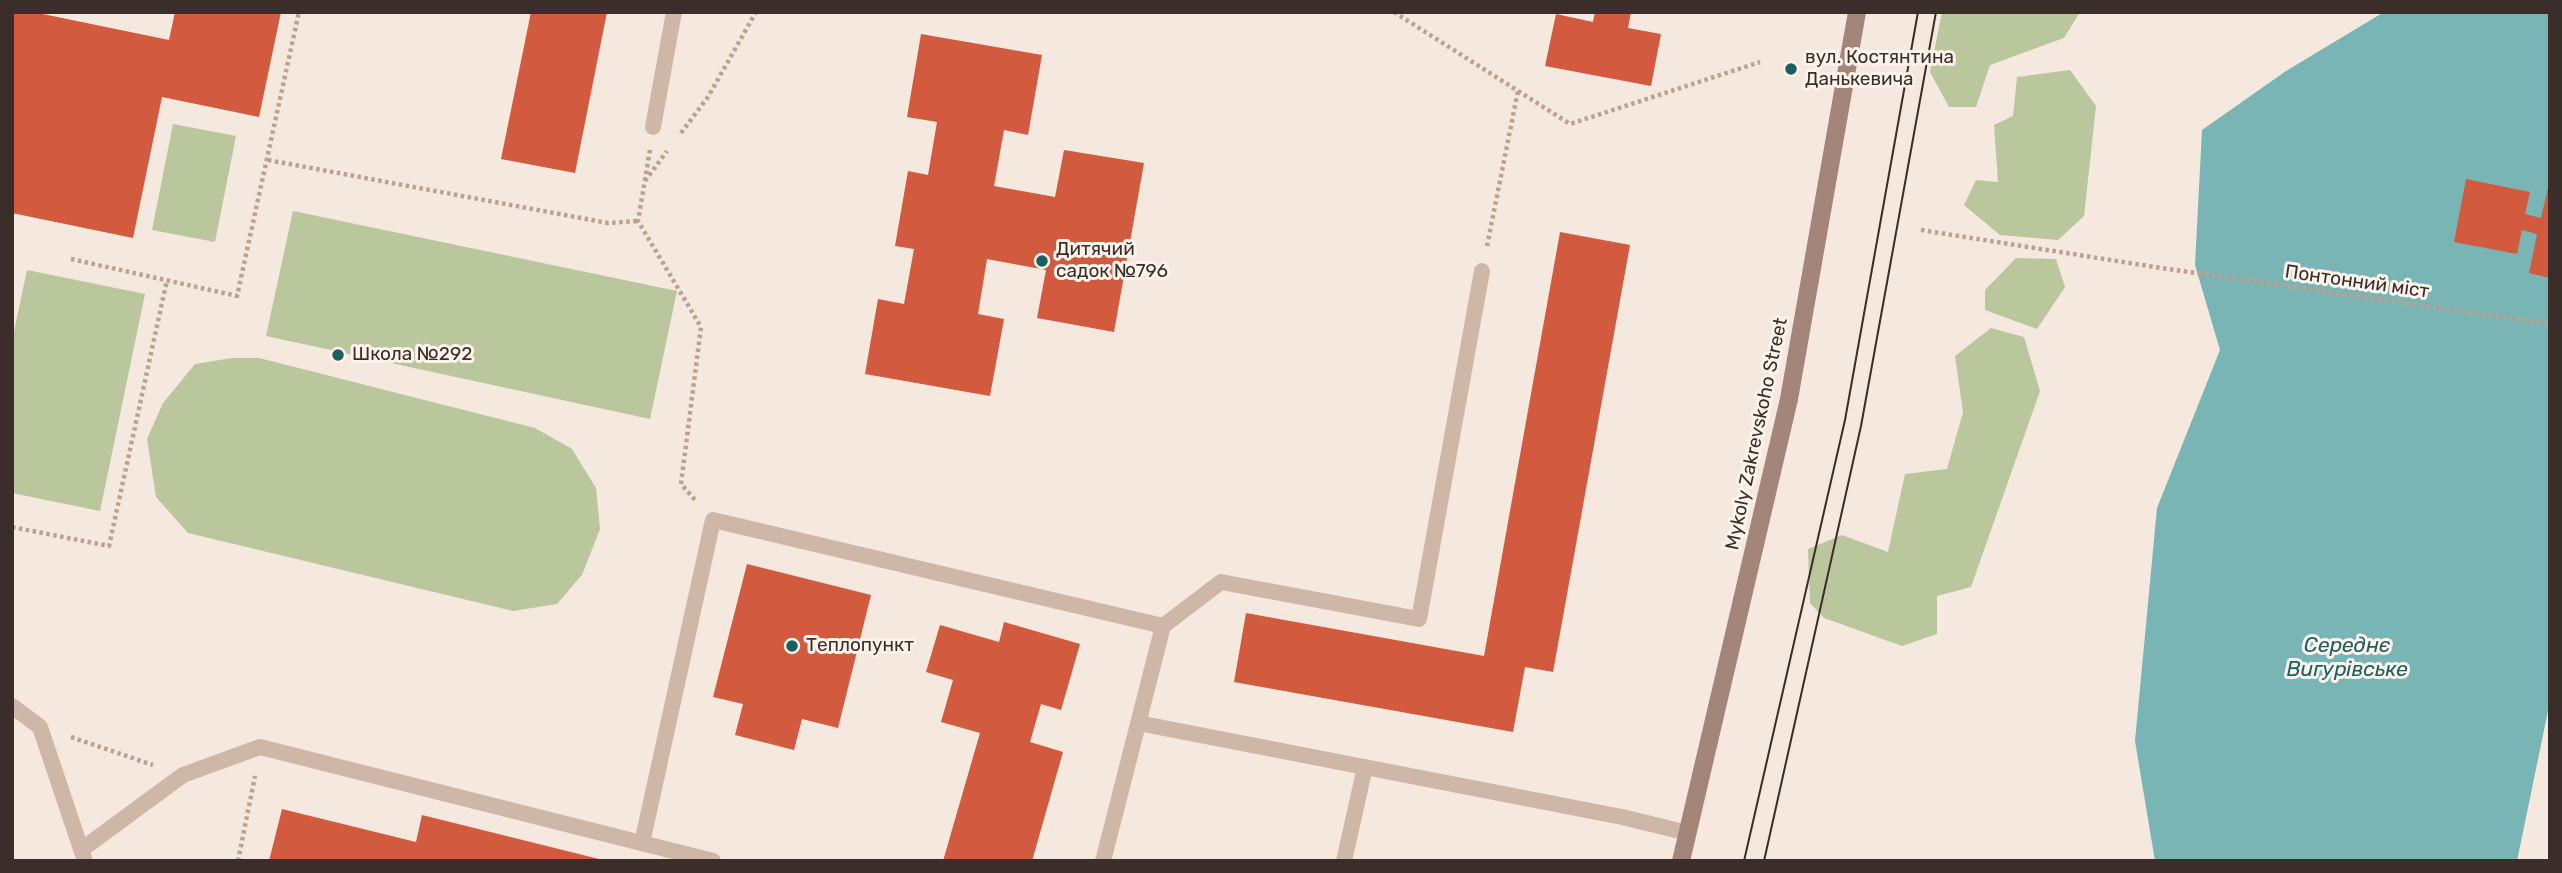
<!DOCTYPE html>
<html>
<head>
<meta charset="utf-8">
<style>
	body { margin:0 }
	#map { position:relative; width:2562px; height:873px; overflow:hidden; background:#f5e8de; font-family:Rubik,sans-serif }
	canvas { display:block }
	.frame { position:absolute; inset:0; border:14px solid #3b2d29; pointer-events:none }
</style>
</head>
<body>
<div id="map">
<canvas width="2562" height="873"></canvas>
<div class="frame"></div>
</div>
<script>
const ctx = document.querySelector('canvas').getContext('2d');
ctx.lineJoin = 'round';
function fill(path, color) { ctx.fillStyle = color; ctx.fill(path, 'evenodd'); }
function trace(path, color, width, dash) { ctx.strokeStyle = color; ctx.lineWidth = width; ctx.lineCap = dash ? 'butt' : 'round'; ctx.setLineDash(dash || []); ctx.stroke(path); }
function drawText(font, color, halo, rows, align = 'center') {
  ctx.font = font + ' Rubik,sans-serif'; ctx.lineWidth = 6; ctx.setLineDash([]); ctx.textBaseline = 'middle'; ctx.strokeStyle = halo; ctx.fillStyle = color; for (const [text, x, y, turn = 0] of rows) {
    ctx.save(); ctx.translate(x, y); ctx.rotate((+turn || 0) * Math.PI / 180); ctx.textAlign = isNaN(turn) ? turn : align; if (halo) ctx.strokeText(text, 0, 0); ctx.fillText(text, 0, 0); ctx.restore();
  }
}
fill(new Path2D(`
	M1942 12H2080L2064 38 1990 65 1976 107H1949L1930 72Z
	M2070 70 2096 106 2084 216 2058 240 2000 235 1964 205 1976 180 1998 182 1994 125 2013 116 2017 77Z
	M173 124 236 136 215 242 152 230Z
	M293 211 677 291 650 419 266 336Z
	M2016 258 2056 259 2065 287 2037 329 1985 310V290Z
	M27 270 145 294 100 511 12 493V341Z
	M1991 328 2024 337 2040 391 1971 587 1937 596V634L1902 646 1824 618 1810 603 1808 549 1842 535 1888 552 1905 474 1947 469 1963 412 1955 356Z
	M232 358H259L535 428 572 449 596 488 600 529 582 575 557 604 513 611 188 533 156 497 147 439 163 403 195 364Z`), '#bac69c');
fill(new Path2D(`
	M2384 12H2550V701L2517 861H2155L2135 741 2157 508 2220 350 2195 265 2202 130 2286 71Z`), '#79b5b4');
fill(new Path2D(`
	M12 12H33L169 40 175 12H281L259 117 162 97 133 238 12 213Z
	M531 12H607L575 173 501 159Z
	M1595 12H1631L1628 28 1661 34 1651 86 1545 66 1556 14 1593 22Z
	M921 34 1042 55 1028 135 1004 130 994 186 1055 197 1064 150 1144 163 1114 332 1037 318 1046 270 987 259 978 314 1004 319 990 396 865 374 878 299 904 304 914 249 895 246 908 171 928 175 937 122 907 117Z
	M2466 179 2530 192 2525 214 2541 218 2550 179V278L2529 273 2537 234 2522 230 2517 254 2454 242Z
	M1560 232 1630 245 1553 672 1525 667 1513 732 1234 682 1246 613 1484 656Z
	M747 564 871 595 838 728 802 719 794 750 735 735 743 704 713 697Z
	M1004 622 1080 644 1061 710 1041 704 1030 742 1063 752 1032 861H943L980 733 941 722 953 680 926 672 940 625 999 642Z
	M282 809 416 842 422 815 607 861H269Z`), '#d15a3f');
trace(new Path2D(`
	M1394 12 1570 124 1760 62
	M681 133 708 97 756 12
	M650 150 638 221 701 327 681 484 696 501
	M268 160 608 223 638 221
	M645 181 667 151
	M1921 230 2161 268 2550 324
	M1487 246 1518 91
	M71 259 237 296 299 12
	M12 527 109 546 167 280
	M71 737 153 765
	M238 861 255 776`), '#bba192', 4.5, [3.5, 3.5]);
trace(new Path2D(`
	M653 127 674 12
	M12 706 40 727 84 858
	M1138 723 1622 817 1688 833
	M642 843 713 520 1163 626
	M81 850 183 775 260 747 713 861
	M1103 861 1163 626 1221 582 1419 619 1482 271
	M1344 861 1365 767`), '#cfb7a8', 16);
trace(new Path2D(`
	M1681 861 1789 399 1857 12`), '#a38579', 18);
trace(new Path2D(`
	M1744 861 1845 420 1918 12
	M1764 861 1861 426 1936 12`), '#3b2d29', 2);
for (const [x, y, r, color] of [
	[1791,69,7,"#196161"],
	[1042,261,7,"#196161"],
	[338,355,7,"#196161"],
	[792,646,7,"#196161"]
]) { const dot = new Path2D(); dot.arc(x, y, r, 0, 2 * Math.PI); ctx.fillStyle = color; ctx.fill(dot); trace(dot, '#fcf3eb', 2.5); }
drawText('19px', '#3b2d29', '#fcf3eb', [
	["вул. Костянтина",1805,58],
	["Данькевича",1805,80],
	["Дитячий",1056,250],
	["садок №796",1056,272],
	["Школа №292",352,355],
	["Теплопункт",806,646]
], 'left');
drawText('19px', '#3b2d29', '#fcf3eb', [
	["Понтонний міст",2357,282,8],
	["Mykoly Zakrevskoho Street",1757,434,-78]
]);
drawText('italic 21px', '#196161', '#fcf3eb', [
	["Середнє",2347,646],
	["Вигурівське",2347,670]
]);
</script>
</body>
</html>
